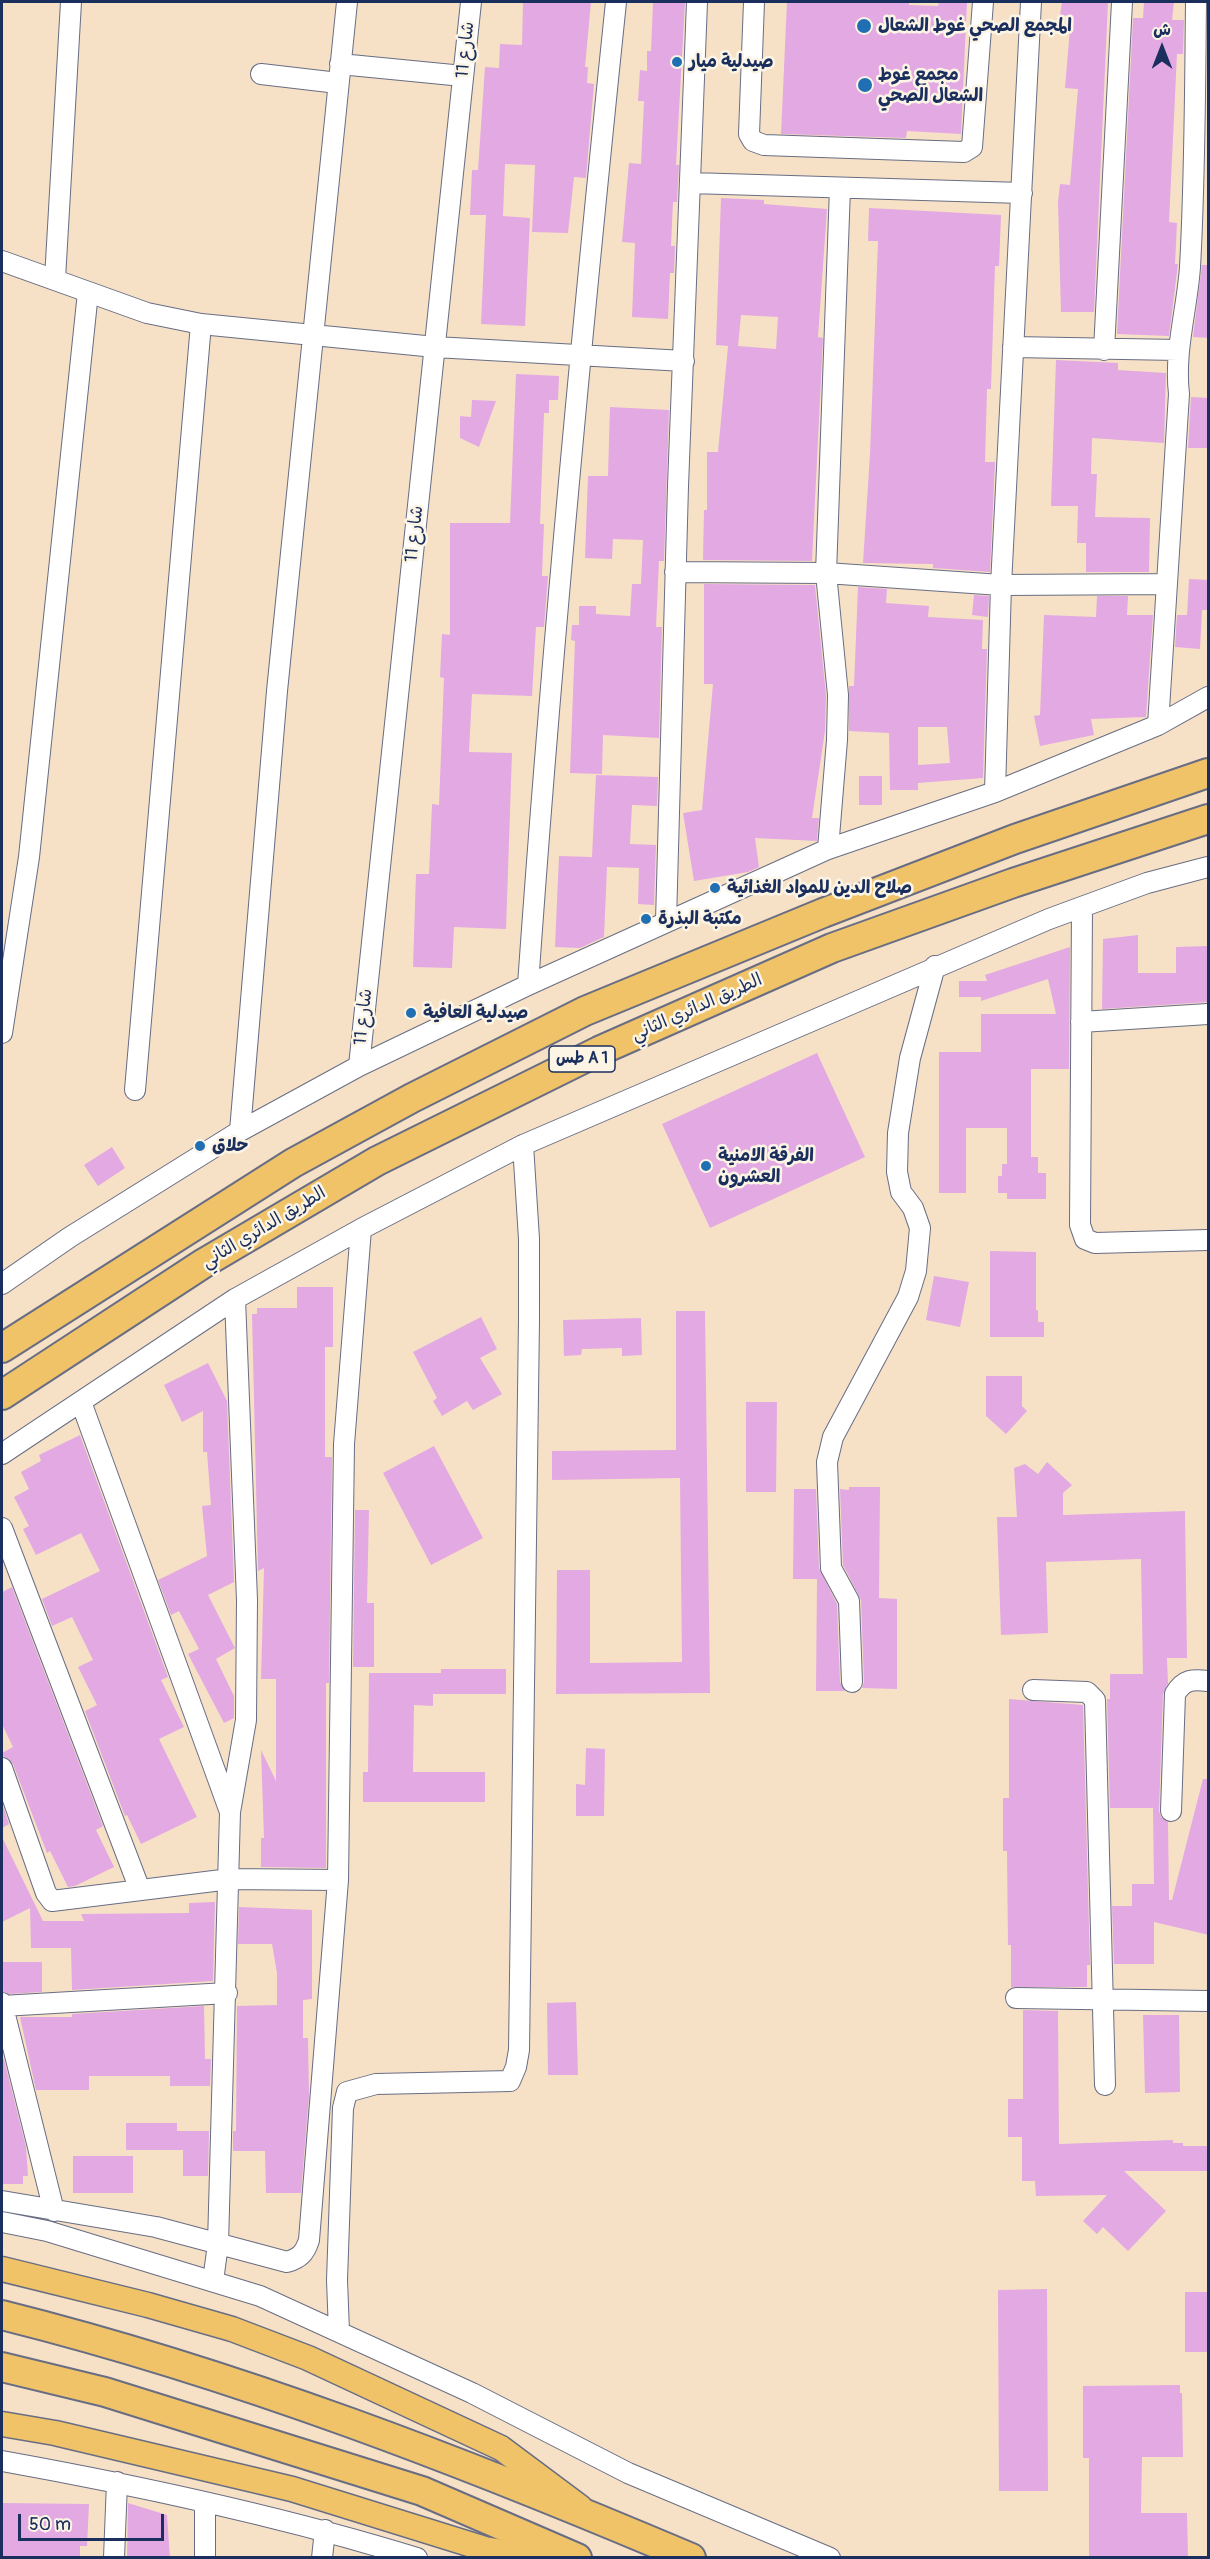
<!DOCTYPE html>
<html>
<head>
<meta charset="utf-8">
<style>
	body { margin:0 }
	#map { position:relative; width:1210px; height:2559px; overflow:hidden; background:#f6e1c7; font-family:Pangolin,"Playpen Sans Arabic",sans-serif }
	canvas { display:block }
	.frame { position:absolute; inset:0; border:3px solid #1b2f5e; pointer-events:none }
	.north { position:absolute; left:1132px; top:18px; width:60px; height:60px; -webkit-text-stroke:4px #fcf5e5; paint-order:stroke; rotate:0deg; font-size:16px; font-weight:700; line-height:24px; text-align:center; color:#1b2f5e }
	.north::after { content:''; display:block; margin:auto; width:21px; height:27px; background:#1b2f5e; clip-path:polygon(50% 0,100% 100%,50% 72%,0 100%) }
	.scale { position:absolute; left:18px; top:2514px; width:146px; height:27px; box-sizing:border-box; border:3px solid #1b2f5e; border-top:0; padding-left:8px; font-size:18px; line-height:21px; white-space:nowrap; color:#1b2f5e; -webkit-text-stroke:4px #fcf5e5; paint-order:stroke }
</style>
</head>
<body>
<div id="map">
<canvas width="1210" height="2559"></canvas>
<div class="frame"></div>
<div class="north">ش</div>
<div class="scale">50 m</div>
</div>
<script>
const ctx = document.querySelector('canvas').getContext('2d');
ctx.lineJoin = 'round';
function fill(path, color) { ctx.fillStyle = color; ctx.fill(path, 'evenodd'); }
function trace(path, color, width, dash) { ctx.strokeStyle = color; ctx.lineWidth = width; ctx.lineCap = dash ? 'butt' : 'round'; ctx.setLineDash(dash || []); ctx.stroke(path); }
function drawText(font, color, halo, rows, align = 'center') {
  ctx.font = font + ' Pangolin,"Playpen Sans Arabic",sans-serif'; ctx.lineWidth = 5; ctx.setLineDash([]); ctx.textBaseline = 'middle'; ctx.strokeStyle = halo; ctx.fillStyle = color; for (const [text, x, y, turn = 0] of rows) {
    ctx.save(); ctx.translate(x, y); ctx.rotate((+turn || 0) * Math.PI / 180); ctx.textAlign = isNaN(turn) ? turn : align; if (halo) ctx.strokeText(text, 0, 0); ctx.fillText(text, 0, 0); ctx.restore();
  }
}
fill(new Path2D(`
	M523 2H591L585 67H588L587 83 594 84 586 178 574 177 568 233 532 232 535 165 505 164 503 216 530 218 525 326 481 324 486 215H470L472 170H478L485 67 499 68 500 44 522 45Z
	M653 2H685L676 165H679L677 202H673L671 246H675L674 273H670L668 319 632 317 635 243 622 242 629 163 641 164 644 101H638L640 70 647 71V51H651Z
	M787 2H909V5L938 6 939 2H967L961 134 907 131 906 138 781 134Z
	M1062 2H1108L1094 312H1061L1058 202 1060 184 1070 185 1078 89 1065 88 1071 16 1060 15Z
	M1144 2H1174L1172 20H1184L1183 54H1177L1169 222 1177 223 1175 264H1178L1169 336 1117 334 1133 18H1143Z
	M721 198 764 200V204L827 209 818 337 823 338 812 561 703 560 704 510H707V452H718L728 346 716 345ZM741 315 778 317 776 349 738 346Z
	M869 208 1001 215 999 266H995L991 389H987L985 462H995L990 572 933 568V564L863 563 870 454 878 241H868Z
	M1202 265H1209V338L1193 337Z
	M1056 360 1118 363V370L1166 373 1164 443 1092 438 1091 474H1097L1095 517 1150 518 1149 572H1086V543H1077L1078 506H1051Z
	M516 374 559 376 558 400H549V413H544L540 524H544L542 576H548L544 627H536L532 696 472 694 469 752 512 753 506 929 454 927 452 968 413 967 416 874H429L432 804 439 805 444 678 440 677 442 634 450 635V523H510Z
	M1191 397 1209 398 1208 448H1188Z
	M472 400 496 401 479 447 460 438V416L471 417Z
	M610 407 669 410 664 561H659L656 627H662L659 738 603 735 602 774 570 773 575 641 571 640 572 625H579V606H596V614L630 616 632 584H641L643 540 613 539 612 559 585 558 588 476H608Z
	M1189 579 1209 580V610H1202L1200 649 1175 647 1177 615H1187Z
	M704 584 815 585 826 695 825 731 812 818H819L817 841 755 838 759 867 748 872 694 881 683 813 702 810 713 684H704Z
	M858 587 887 589 886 603 929 606 928 617 983 620 982 649H987L983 778 918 783V790H890L889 733 849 731V686H854ZM918 727H947L950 763 918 765Z
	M974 595 989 596 988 617 972 615Z
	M1097 596H1128L1127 615H1153L1146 717 1091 719 1094 735 1040 746 1034 716 1040 715 1044 615 1096 617Z
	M596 775 658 777 657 806 632 805 630 844 656 845 654 905 638 904 639 868 607 867 604 937 580 948 555 947 559 856 592 857Z
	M859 776H882V805H859Z
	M1138 935V973H1176V947L1209 946V1002L1102 1009 1103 939Z
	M1070 947 1069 1069H1031V1157H1038V1173H1046V1199H1007V1193H998V1176H1002V1164H1007V1128H966V1193H939V1052H981V1014H1056L1048 979 981 1001V997H959V981H987L985 975Z
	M817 1053 865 1157 710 1228 662 1124Z
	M112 1147 125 1168 98 1186 84 1165Z
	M990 1251 1036 1252V1310H1038V1322H1044V1337H990Z
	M934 1276 969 1282 960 1327 926 1320Z
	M297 1287H333V1347H325V1457H332L329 1683H326V1868L261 1867V1838H264L261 1750 276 1781V1679H261L264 1568 258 1571 252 1314H257V1308H297Z
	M676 1311H705L710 1693 556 1694 557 1570H590V1663L682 1662 680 1478 552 1480V1451L676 1450Z
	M481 1317 497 1349 480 1358 502 1394 473 1410 467 1401 442 1416 433 1401 437 1398 413 1352Z
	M641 1318 642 1355 622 1356V1348L582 1349 581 1355 564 1356 563 1320Z
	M208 1363 227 1401 234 1582 208 1595 235 1648 216 1659 234 1696V1718L224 1723 188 1654 199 1649 179 1611 171 1615 158 1580 207 1556 202 1506 211 1505 207 1452H203V1411L182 1422 164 1385Z
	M986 1376H1022V1406L1027 1411 1006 1434 986 1416Z
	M746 1402H777L776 1492H746Z
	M80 1435 168 1677 161 1680 184 1727 159 1739 197 1817 141 1844 127 1815 125 1816 85 1711 97 1705 78 1667 93 1660 72 1617 52 1626 42 1599 100 1571 81 1533 36 1555 23 1529 29 1526 14 1497 29 1489 21 1472 41 1461 39 1455Z
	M434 1446 483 1538 431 1565 383 1473Z
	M1047 1462 1072 1485 1063 1493V1515L1185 1511 1187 1658H1167L1168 1684 1163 1694 1159 1811 1161 1817 1168 1822 1169 1900H1172L1203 1779H1209V1935L1154 1922V1964H1114L1112 1906H1132V1884H1154L1153 1808H1110L1107 1699H1110V1674H1143L1141 1559 1046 1562 1048 1633 1001 1635 997 1517H1017L1014 1468 1025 1464 1038 1474Z
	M849 1487H880L879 1598 897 1599V1689L862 1688 864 1682 861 1600 843 1565 840 1489 849 1490Z
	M794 1489H816L819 1568 837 1604 840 1682 845 1691H816L817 1579H793Z
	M355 1510H369L367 1603H374V1667H353Z
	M12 1587 103 1826 96 1830 114 1867 75 1886 68 1887 50 1851 47 1853 13 1764 9 1759 2 1756V1753L13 1747 2 1724V1592Z
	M441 1669H506V1694H433V1706L414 1705 413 1772H485V1802H363V1772H368L369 1673H441Z
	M1009 1699 1083 1705 1090 1965H1087V1987H1011V1945H1008L1007 1851H1003V1798H1009Z
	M586 1748 605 1749 604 1816H576V1784L585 1785Z
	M2 1803 9 1824 2 1828Z
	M2 1837 43 1921H84L81 1914 189 1913V1903L215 1902 213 1981 72 1990 71 1948H31L30 1908 2 1922Z
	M239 1907 312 1910V1999L303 2000V2038H308L309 2096 301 2193H266L265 2151H233V2131H236L237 2006 277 2005V1973L272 1944H238Z
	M2 1962H42V1992L9 1994 2 1991Z
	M576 2002 578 2075H548L547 2003Z
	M204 2006 205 2059H211L210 2086H170V2076H89V2090H36L20 2017H72V2014Z
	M1023 2010 1058 2011 1059 2144 1173 2140V2143H1183V2146H1209V2171H1124L1166 2211 1128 2251 1103 2227 1097 2234 1083 2221 1107 2195 1036 2196 1035 2181H1022V2137H1008V2099H1023Z
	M1143 2015H1179L1180 2092 1145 2093Z
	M2 2059H4L26 2147 28 2176H23V2184H2Z
	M126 2123H177V2131H209L208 2176H183V2150H126Z
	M73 2156H133V2193H73Z
	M1047 2289 1048 2491H999L998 2290Z
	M1185 2292H1209V2352H1185Z
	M1180 2385V2393H1182L1183 2457H1142L1141 2513H1187L1188 2558H1089V2458H1083V2386Z
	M2 2503 89 2504 87 2546H80V2558H2Z
	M128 2503 167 2515 170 2558H127Z`), '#e3a9e2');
const minor = new Path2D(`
	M754 2 749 134 753 141 764 145 964 152 972 147 983 2
	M340 64 463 76
	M261 74 338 83
	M691 183 1022 193
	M2 261 147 313 201 324 435 347 684 361
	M55 279 71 2
	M1013 347 1178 350
	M1104 350 1122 2
	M675 572 826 573 1001 585 1167 584
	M1158 725 1179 394C1174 351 1187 310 1190 267 1195 179 1195 90 1196 2
	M995 792 1001 585 1031 2
	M828 849 837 740 838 695 826 573 840 188
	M1082 907 1080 1225 1085 1239 1095 1243 1208 1240
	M666 921 678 486 697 2
	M528 985C551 656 582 329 616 2
	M1081 1022 1208 1014
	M2 1033 29 857 88 292
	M359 1066 471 2
	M135 1090 201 324
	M240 1131 277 691 347 2
	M2 1284 70 1237 240 1131 359 1066 528 985 828 849 995 792 1158 725 1208 697
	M81 1402 230 1812 218 2244 213 2281
	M2 1454 235 1299 361 1229 523 1145 1049 919 1147 883 1208 867
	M2 1528 140 1890
	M852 1682 849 1601 831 1568 827 1462 833 1437 908 1297 916 1271 920 1228 913 1208 901 1192 897 1172 898 1133 910 1058 935 966
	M1033 1690 1087 1692 1095 1700 1105 2085
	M2 1768 46 1893 52 1901 230 1879 338 1880
	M1171 1811 1175 1694C1184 1679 1193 1679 1208 1681
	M230 1812 246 1720 247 1600 235 1299
	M1016 1998 1208 2001
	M2 2003 54 2211
	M2 2006 227 1993
	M2 2201 156 2227 287 2262C300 2258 305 2253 309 2240L338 1880 344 1444 361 1229
	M2 2222 47 2231 260 2296 472 2393 628 2473 830 2558
	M339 2332 337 2280 343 2108 347 2092 376 2084 510 2081 516 2067 519 2050 529 1320V1239L523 1145
	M2 2461C141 2486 281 2516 417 2558
	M205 2503V2558
	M114 2558 117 2482
	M322 2558 325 2530`);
const major = new Path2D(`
	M2 2269 148 2305 232 2329 308 2358 501 2448 580 2507
	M2 2424 55 2433 292 2489 485 2549 537 2558`);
const highway = new Path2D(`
	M2 1348 293 1163 412 1098 585 1011 823 913 1015 839 1208 773
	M2 1395 204 1263 377 1161 599 1051 832 948 1013 883 1208 819
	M2 2315C238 2374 467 2463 691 2558
	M2 2367 105 2392 422 2491 577 2558`);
trace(minor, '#686d83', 22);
trace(major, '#686d83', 27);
trace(highway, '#686d83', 32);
trace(minor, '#fff', 20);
trace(major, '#f0c369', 24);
trace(highway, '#f0c369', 28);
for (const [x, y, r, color] of [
	[864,26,8,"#1f6fb2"],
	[677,62,6,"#1f6fb2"],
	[865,85,8,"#1f6fb2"],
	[715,888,6,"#1f6fb2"],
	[646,919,6,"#1f6fb2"],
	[411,1013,6,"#1f6fb2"],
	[200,1146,6,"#1f6fb2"],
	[706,1166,6,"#1f6fb2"]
]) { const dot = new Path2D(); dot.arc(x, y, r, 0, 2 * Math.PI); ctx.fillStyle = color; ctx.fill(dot); trace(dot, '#fcf5e5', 2); }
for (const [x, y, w] of [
	[582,1059,66]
]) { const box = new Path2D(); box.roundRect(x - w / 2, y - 13, w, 26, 4.5); ctx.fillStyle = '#fcf5e5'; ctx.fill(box); trace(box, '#1b2f5e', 1.5); }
drawText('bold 16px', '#1b2f5e', null, [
	["طس A 1",582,1059]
]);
drawText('bold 18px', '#1b2f5e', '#fcf5e5', [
	["المجمع الصحي غوط الشعال",878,26],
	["صيدلية ميار",689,62],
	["مجمع غوط",878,75],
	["الشعال الصحي",878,96],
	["صلاح الدين للمواد الغذائية",727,888],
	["مكتبة البذرة",658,919],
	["صيدلية العافية",423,1013],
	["حلاق",212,1146],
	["الفرقة الامنية",718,1156],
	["العشرون",718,1177]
], 'left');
drawText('18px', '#1b2f5e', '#fcf5e5', [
	["شارع 11",466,50,-84],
	["شارع 11",415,534,-84],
	["الطريق الدائري الثاني",697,1008,-24],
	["شارع 11",364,1017,-84],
	["الطريق الدائري الثاني",264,1228,-31]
]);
</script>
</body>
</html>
